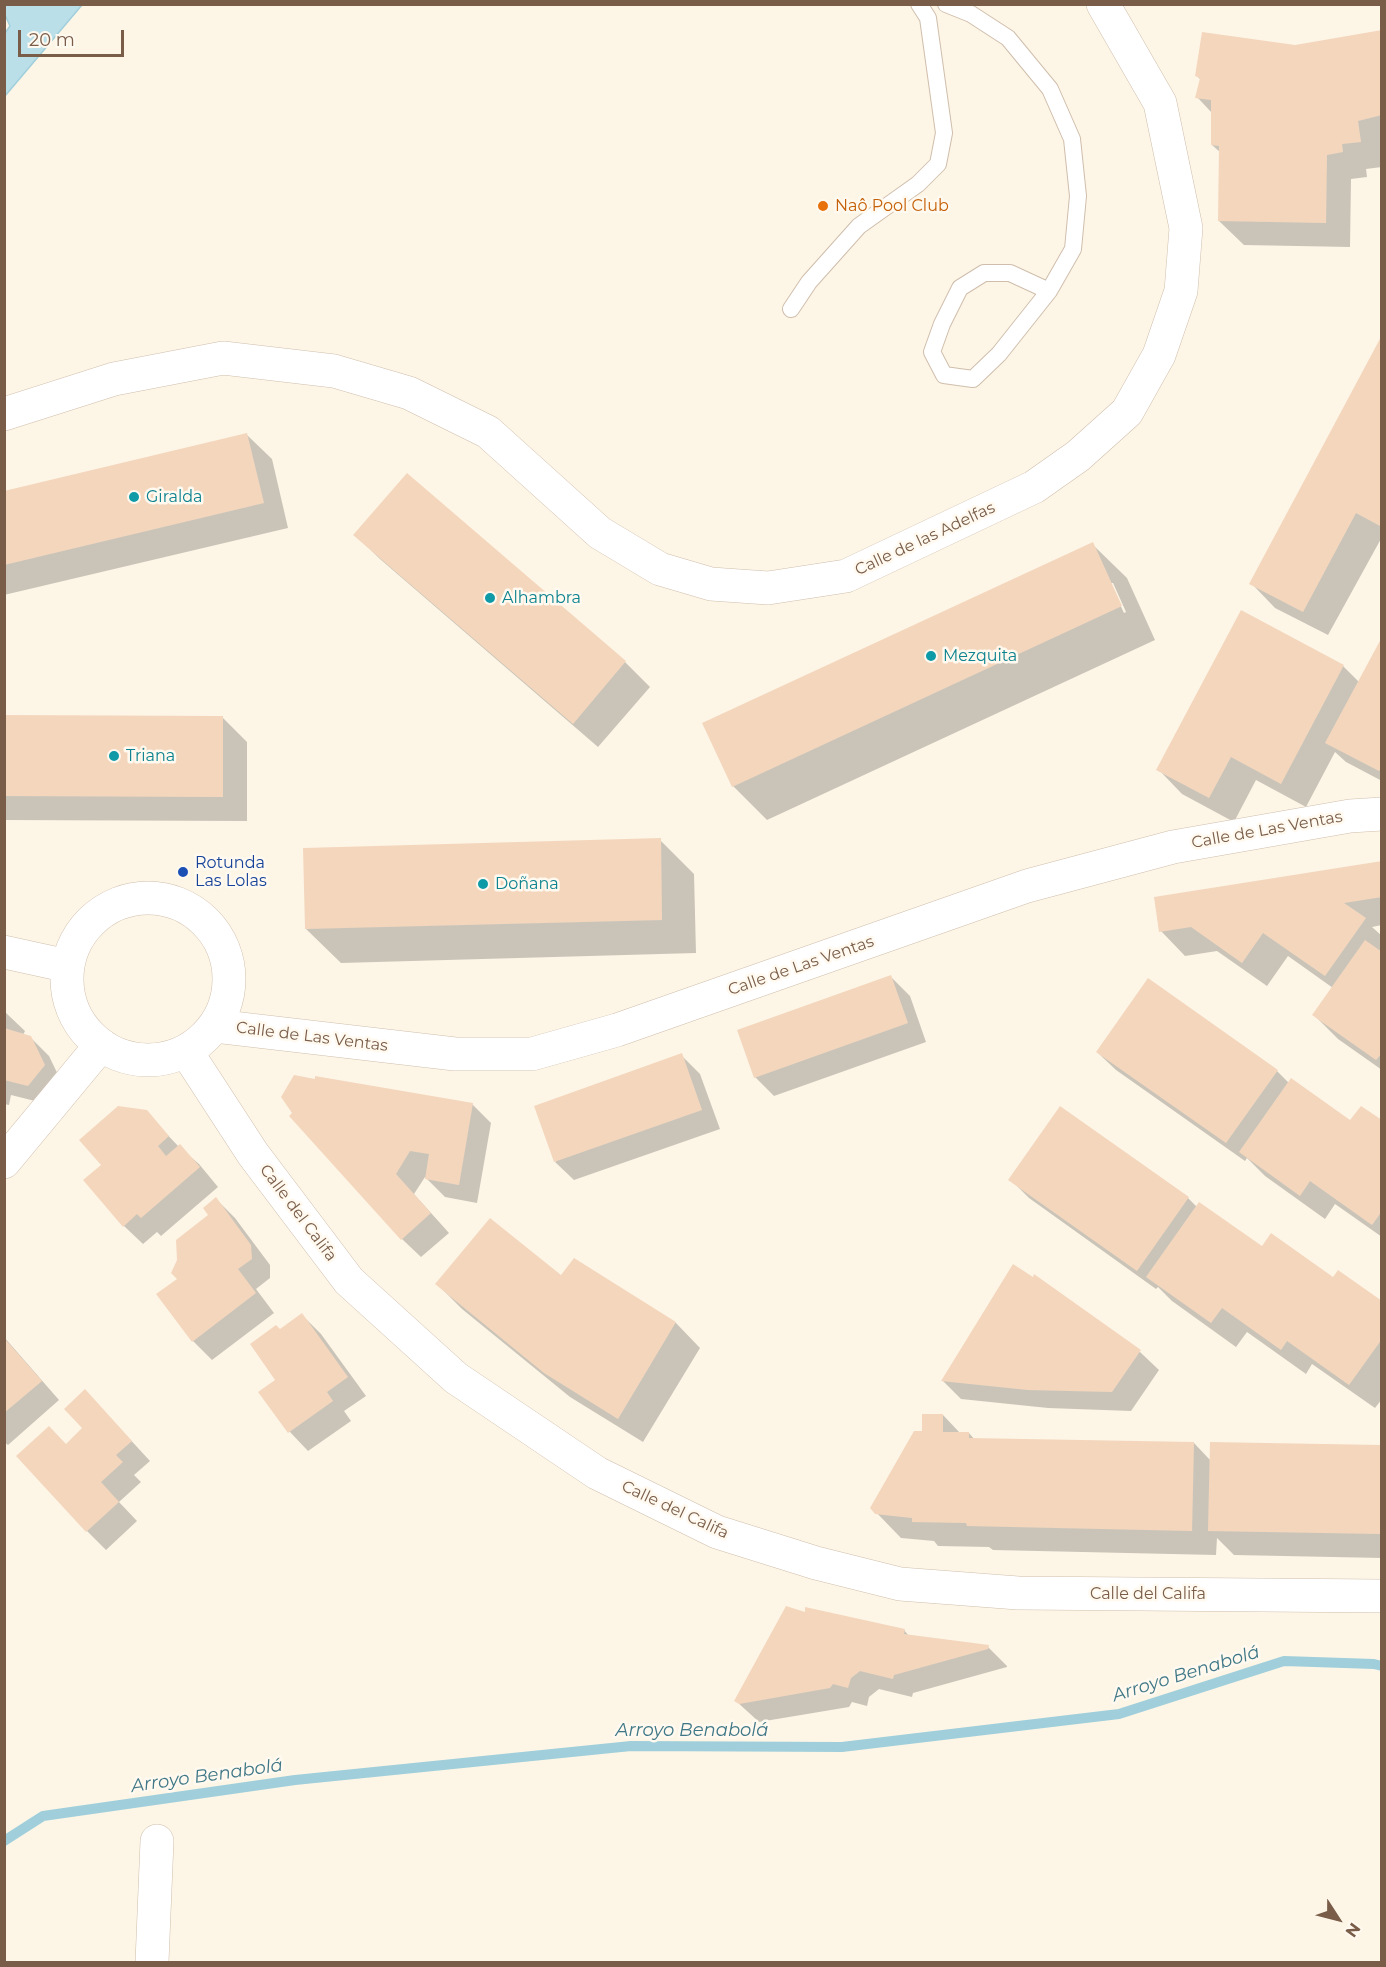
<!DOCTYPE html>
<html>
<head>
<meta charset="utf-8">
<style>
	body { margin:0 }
	#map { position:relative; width:1386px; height:1967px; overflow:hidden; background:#fdf6e7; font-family:Montserrat,sans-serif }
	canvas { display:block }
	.frame { position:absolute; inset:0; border:6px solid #795d49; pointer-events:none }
	.north { position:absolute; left:1308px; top:1889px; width:60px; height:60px; -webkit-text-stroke:4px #fff9ef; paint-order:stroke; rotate:126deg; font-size:16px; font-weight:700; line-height:24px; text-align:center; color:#795d49 }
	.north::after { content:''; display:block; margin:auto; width:21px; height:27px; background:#795d49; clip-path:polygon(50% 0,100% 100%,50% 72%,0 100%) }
	.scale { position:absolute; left:18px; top:30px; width:106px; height:27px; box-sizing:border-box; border:3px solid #795d49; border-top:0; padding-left:8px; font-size:18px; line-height:21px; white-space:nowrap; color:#795d49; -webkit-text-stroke:4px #fff9ef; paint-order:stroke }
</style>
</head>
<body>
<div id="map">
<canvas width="1386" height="1967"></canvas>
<div class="frame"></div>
<div class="north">N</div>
<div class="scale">20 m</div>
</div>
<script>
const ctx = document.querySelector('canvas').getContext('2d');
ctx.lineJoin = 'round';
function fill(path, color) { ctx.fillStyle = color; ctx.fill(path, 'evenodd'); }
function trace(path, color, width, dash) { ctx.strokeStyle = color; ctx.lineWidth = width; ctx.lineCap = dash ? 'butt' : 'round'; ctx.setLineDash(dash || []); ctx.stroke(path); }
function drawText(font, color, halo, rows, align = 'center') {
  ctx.font = font + ' Montserrat,sans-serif'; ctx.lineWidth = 5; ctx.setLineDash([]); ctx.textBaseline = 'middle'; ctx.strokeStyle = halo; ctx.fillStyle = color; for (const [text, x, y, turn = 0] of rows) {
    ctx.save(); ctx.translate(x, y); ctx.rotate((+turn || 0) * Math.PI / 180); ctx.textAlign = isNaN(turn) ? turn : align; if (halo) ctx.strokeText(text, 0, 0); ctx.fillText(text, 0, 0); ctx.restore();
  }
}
const water = new Path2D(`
	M5 4 82 5 5 96V33L10 26 5 15Z`);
fill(water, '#badfe9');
trace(water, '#a0cfdb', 1.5);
fill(new Path2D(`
	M1382 32V167L1366 169 1367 177 1351 179 1350 247 1244 245 1219 221 1221 153 1212 145V113L1197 97 1201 80 1196 75 1295 47Z
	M1382 338V537L1328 635 1275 608 1251 583Z
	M247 435 272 459 288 528 4 595V493Z
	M407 475 625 662 650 687 598 747 380 559 355 535Z
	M1092 544 1127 578 1155 640 767 820 733 786ZM1110 583H1113L1126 612 1124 613Z
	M1382 641V781L1346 762 1335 752 1306 807 1256 780 1234 822 1182 794 1158 769 1343 666 1359 682Z
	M4 717H222L247 742V821L4 820Z
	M660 840 694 874 696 953 341 963 306 929Z
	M1382 863V925L1372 927 1382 936V1070L1338 1039 1314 1015 1333 988 1288 956 1267 986 1217 951 1185 956 1161 931Z
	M891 977 910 996 926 1042 774 1096 755 1077Z
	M4 1011 25 1031 23 1035 30 1037 49 1056 63 1085 47 1104 11 1095 9 1105 4 1104Z
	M1097 1052 1277 1071 1289 1083 1351 1122H1382V1237L1335 1204 1325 1219 1265 1176 1247 1158 1245 1161 1116 1070Z
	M681 1055 700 1074 720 1129 574 1180 555 1162Z
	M316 1081 472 1104 491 1123 477 1203 445 1197 425 1177 414 1194 449 1233 421 1257 402 1239Z
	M146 1112 179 1147 199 1164 218 1187 161 1236 157 1232 143 1244 124 1226 103 1165Z
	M1010 1179 1188 1198 1197 1207 1262 1248 1382 1303V1399L1375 1408 1312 1364 1306 1374 1247 1332 1236 1347 1172 1301 1158 1287 1156 1289 1029 1198Z
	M216 1199 235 1218 270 1265V1278L256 1289 274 1313 212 1360 193 1341 179 1279 210 1215Z
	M574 1260 676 1323 700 1348 643 1442 570 1397 462 1309 437 1284 561 1277Z
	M302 1315 321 1334 366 1396 344 1411 351 1421 308 1451 290 1432 260 1392 278 1380 280 1331Z
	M4 1337 59 1400 8 1445 4 1442Z
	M1140 1352 1159 1370 1131 1411 1048 1408 961 1399 943 1381Z
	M103 1410 150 1461 134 1475 141 1482 119 1502 137 1521 106 1550 87 1531 66 1445Z
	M943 1415 960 1433H969L975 1440 1194 1443 1211 1461 1382 1447V1558L1234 1555 1217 1538 1216 1555 993 1550 989 1547 938 1546 934 1541 901 1538 872 1508 923 1432Z
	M806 1614 904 1630 909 1636 988 1647 1007 1666V1667L913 1693 912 1697 879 1689 869 1697 867 1706 852 1702 849 1707 759 1722 736 1701Z`), '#0003');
trace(new Path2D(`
	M4 1841 43 1816 295 1780 631 1746 842 1747 1119 1714 1284 1661 1374 1664 1382 1666`), '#a0cfdb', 10);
fill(new Path2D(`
	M1382 30V115L1358 121 1361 142 1342 144 1343 152 1327 155 1326 223 1218 221 1219 146 1211 145V100L1195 98 1200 78 1195 76 1202 32 1295 45Z
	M1382 335V527L1356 513 1303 612 1249 584Z
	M247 433 264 503 4 565V491Z
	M407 473 626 661 573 724 353 535Z
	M1093 542 1122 606 732 787 702 723Z
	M1241 610 1344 665 1281 784 1231 757 1209 798 1156 770Z
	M1382 637V766L1379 771 1325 743Z
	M4 715 223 716V797L4 796Z
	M661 838 662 920 305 929 303 848Z
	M1382 861V897L1344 903 1366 918 1325 976 1263 933 1242 963 1191 927 1159 932 1154 897Z
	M1365 940 1382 952V1053L1376 1060 1312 1015Z
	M891 975 908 1023 754 1078 737 1030Z
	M1148 978 1278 1070 1226 1143 1096 1052Z
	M4 1028 31 1036 45 1065 28 1086 4 1080Z
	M682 1053 702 1110 554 1162 534 1106Z
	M294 1075 315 1079V1076L473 1103 459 1185 425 1179 429 1154 410 1151 396 1174 431 1213 401 1240 289 1116 292 1113 281 1097Z
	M1291 1078 1350 1120 1361 1106 1382 1120V1211L1372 1225 1310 1181 1300 1196 1239 1152Z
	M118 1106 147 1110 169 1136 158 1146 166 1156 180 1144 200 1167 141 1218 137 1214 123 1227 83 1180 101 1165 79 1140Z
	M1060 1106 1189 1197 1137 1271 1008 1180Z
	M216 1197 251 1245 252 1259 238 1269 256 1293 192 1342 156 1294 177 1279 171 1273 177 1260 176 1240 208 1215 203 1208Z
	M1199 1202 1262 1246 1271 1233 1333 1277 1338 1270 1382 1301V1339L1349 1385 1287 1341 1281 1350 1222 1308 1211 1323 1146 1277Z
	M490 1218 561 1275 574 1258 676 1322 618 1419 544 1373 435 1284Z
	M1013 1264 1033 1277 1034 1274 1141 1350 1112 1392 1028 1390 941 1381Z
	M302 1313 348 1377 327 1392 333 1401 288 1433 258 1392 275 1380 250 1344 276 1325 280 1329Z
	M4 1338 42 1381 4 1413Z
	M85 1389 132 1441 116 1455 123 1462 101 1482 119 1502 86 1532 16 1456 49 1426 66 1444 82 1428 64 1409Z
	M922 1414H943V1432H969V1438L1194 1442 1192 1531 967 1526 966 1523 912 1522V1518L875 1514 870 1508 914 1431H922Z
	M1210 1442 1382 1445V1534L1208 1531Z
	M786 1606 805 1612V1607L905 1629 904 1634 989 1645 988 1649 894 1675 893 1679 860 1671 851 1678 848 1688 833 1684 830 1688 739 1704 734 1701Z`), '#f4d6bd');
const service = new Path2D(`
	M946 4 971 14 1008 38 1050 89 1072 139 1078 196 1073 249 1049 291 999 354 973 379 944 375 932 352 942 324 960 288 984 273H1010L1049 291
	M791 309 809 282 859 226 918 184 938 164 944 133 928 18 919 4`);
const minor = new Path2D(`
	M4 414 114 379 223 358 334 371 409 393 488 432 600 533 660 569 711 584 768 588 846 576 1034 487 1078 456 1127 412 1159 355 1181 291 1186 228 1160 103 1103 4
	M215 1026 455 1054H532L617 1030 1027 886 1173 847 1350 816 1382 814
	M4 1162 101 1045
	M152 1962 157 1841`);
const tertiary = new Path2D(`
	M67 979a81 81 0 1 1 162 0a81 81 0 1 1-162 0Z
	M4 952 68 966
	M186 1051 253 1154 349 1281 456 1378 597 1473 717 1532 816 1563 900 1584 1018 1593 1382 1596`);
trace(service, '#d0beac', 18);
trace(minor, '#d0beac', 34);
trace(tertiary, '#d0beac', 34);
trace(service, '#fff', 16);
trace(minor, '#fff', 33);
trace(tertiary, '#fff', 33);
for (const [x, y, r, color] of [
	[823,206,6,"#e8710a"],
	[134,497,6,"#0f9aa8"],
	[490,598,6,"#0f9aa8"],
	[931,656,6,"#0f9aa8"],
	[114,756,6,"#0f9aa8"],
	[183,872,6,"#1a4fb4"],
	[483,884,6,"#0f9aa8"]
]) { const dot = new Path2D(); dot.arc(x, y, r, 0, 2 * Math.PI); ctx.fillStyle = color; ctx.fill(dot); trace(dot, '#fff9ef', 2); }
drawText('16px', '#c56008', '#fff9ef', [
	["Naô Pool Club",835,206]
], 'left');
drawText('16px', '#0d838f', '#fff9ef', [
	["Giralda",146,497],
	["Alhambra",502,598],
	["Mezquita",943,656],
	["Triana",126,756],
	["Doñana",495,884]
], 'left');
drawText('16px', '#795d49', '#fff9ef', [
	["Calle de las Adelfas",925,539,-25],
	["Calle de Las Ventas",1267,830,-10],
	["Calle de Las Ventas",801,966,-19],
	["Calle de Las Ventas",312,1037,7],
	["Calle del Califa",298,1213,53],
	["Calle del Califa",675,1510,25],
	["Calle del Califa",1148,1594]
]);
drawText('16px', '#164399', '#fff9ef', [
	["Rotunda",195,863],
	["Las Lolas",195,881]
], 'left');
drawText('italic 18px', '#3f7786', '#fff9ef', [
	["Arroyo Benabolá",1186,1674,-17],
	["Arroyo Benabolá",692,1731],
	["Arroyo Benabolá",207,1776,-8]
]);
</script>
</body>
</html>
